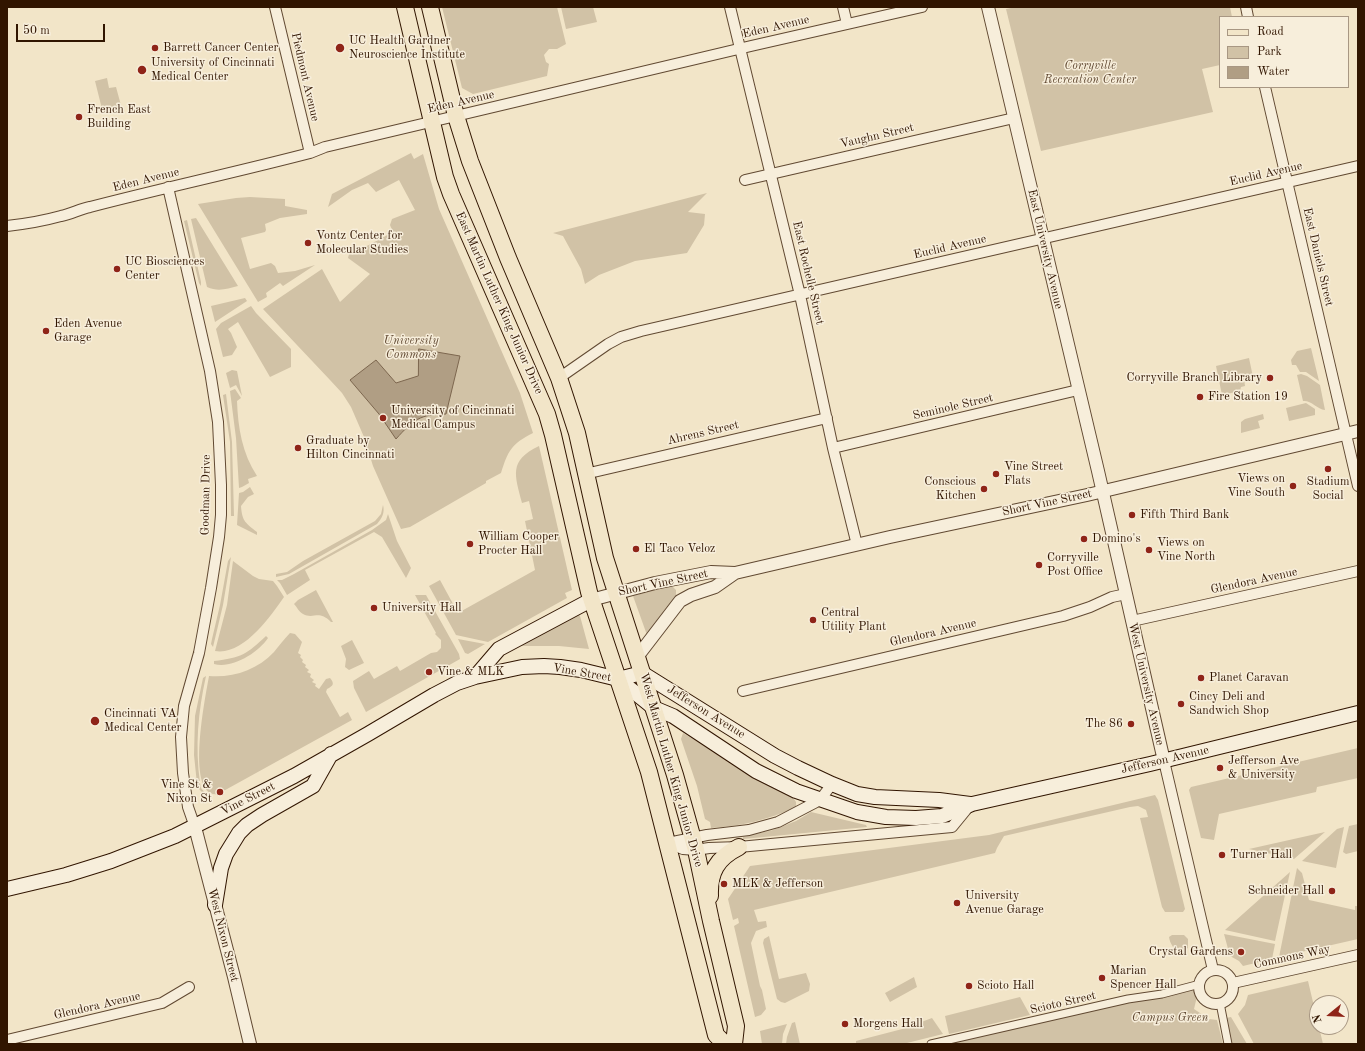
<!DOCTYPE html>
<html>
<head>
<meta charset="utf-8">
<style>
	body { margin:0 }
	#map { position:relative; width:1365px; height:1051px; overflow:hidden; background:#f2e5c8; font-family:"Old Standard TT",serif }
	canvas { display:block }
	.frame { position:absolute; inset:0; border:8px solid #311500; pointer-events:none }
	.legend { position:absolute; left:1219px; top:16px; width:130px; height:72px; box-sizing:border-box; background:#f7eedb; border:1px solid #a89783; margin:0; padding:5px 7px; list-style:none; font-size:12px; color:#311500 }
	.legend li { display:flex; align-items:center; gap:8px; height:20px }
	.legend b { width:20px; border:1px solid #a89783 }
	.north { position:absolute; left:1309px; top:995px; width:40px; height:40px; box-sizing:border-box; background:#f7eedb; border:1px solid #a89783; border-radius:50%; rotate:252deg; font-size:11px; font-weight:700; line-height:16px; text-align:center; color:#311500 }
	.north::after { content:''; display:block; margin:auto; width:14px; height:18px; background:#8f2418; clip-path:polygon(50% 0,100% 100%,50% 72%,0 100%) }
	.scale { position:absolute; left:16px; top:24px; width:89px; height:18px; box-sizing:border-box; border:2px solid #311500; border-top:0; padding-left:5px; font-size:12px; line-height:14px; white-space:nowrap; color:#311500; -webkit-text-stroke:3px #f7eedb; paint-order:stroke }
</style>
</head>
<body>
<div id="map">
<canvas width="1365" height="1051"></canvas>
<div class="frame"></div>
<ul class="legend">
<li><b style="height:5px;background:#f2e5c8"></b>Road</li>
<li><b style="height:11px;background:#d1c2a6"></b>Park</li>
<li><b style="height:11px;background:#b09e84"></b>Water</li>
</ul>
<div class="north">N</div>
<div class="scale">50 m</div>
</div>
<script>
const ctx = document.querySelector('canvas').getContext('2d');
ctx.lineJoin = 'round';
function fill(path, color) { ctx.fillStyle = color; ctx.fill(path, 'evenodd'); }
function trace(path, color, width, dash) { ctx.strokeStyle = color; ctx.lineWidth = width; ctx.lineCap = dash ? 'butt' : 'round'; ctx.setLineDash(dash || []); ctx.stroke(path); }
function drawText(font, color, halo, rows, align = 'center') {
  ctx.font = font + ' "Old Standard TT",serif'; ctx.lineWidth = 3; ctx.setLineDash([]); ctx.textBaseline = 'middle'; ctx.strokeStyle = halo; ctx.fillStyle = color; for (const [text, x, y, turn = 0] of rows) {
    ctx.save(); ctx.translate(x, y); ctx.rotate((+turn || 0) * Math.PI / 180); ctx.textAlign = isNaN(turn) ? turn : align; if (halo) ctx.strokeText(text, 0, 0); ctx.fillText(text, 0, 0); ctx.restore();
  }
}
fill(new Path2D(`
	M442 7H557L566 44 557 49H549L544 55 546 62 549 64 547 76 473 94 462 88Z
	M561 7H593L597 22 566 29Z
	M1016 7H1230L1232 17H1220V65L1202 69 1213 112 1041 151 1006 9Z
	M107 78 109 88 116 87 122 109 103 113 95 81Z
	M411 153 414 159 423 154 439 209 520 393 533 433C511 444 508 451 501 473L486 481V483L410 527 401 529 373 466 364 437 351 407 342 393 330 380 263 309 322 269 340 302 370 274 348 258 349 254 365 247 393 232 390 225 392 219 415 210 399 180 376 192 368 183 352 190 328 207 332 194Z
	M707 193 688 212 705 214 704 225 687 253 635 261 599 275 585 284 581 269 563 236 553 233Z
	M250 197 285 199V206L307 210V214L280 218 265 224 266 230 265 232 241 238 250 269 271 263 275 266 278 273 295 271 315 265 283 286 280 283 266 293 267 297 258 302 198 204 236 198Z
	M196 218 238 286C227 289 218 292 207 287L191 219Z
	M187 220 201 282V286L199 283 184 221Z
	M245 298 247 301 215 322 211 306Z
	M251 306 256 313 291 349V367L270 377 238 322 228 329 231 333 237 347 232 355 223 357 216 329 221 323Z
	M1311 348 1319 381 1306 372H1300L1296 365H1292L1291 360 1297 351Z
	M1249 358 1253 377 1244 379 1245 386 1241 387 1240 391 1222 395 1216 366Z
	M232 370 237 371 242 396 236 385 230 388 226 373Z
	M1301 374 1307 376 1320 385 1325 410C1317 409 1311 400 1303 401L1297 375Z
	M235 389 241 398 237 401C238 428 242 453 257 476L248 479 249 483 242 487 239 488 236 438 230 391Z
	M226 394 232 442 234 516H231L230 442 223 395Z
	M1306 403 1315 409V415L1289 421 1286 408Z
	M1263 414 1264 419 1258 421 1260 428 1241 433V422L1245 419Z
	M539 446 572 590 565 593 567 598 488 642 456 635 429 586 440 580 458 613 535 570 525 521 533 519 529 501 522 503C515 475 508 461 539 446Z
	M250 487 254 494 248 497 241 506C242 522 246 523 257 532V535L237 525 239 493 243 492Z
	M383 505C385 513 382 518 377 524L289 574 276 577V574L287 572 303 561 375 521 381 514Z
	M388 514 397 541 411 568 406 578 382 537 374 532 305 570 310 580 287 595 280 583 277 580H282L294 574 372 530 386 520Z
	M231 557 223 605 213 647 211 644 212 639 220 605 228 561Z
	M233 561 253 576 259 579 273 581 277 586 284 597C270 617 243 656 215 651L227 605Z
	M669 586 673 587 676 590V597L647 635 633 596Z
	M316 590 333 622H331C318 609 314 620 303 614 299 612 297 607 294 604L298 600Z
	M415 595H426L459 654 460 659 366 712 354 688 353 681 369 671 374 679 397 666 400 671 431 653 437 652 441 648V640L435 634 436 633Z
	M578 614 580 616 589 649 559 646H520V645Z
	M290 633 295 634 302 642 298 653 301 655 300 657 303 660 302 662 306 665 305 667 309 670 307 672 311 674 310 677 314 680 312 682 316 684 315 686 319 689 326 679 330 678C335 684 333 686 327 689L326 692 340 717 348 712 352 720 218 794C184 799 206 694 209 676 233 678 257 670 274 652 279 646 284 639 290 633Z
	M266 636 268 638C258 653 232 669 214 664V661C241 658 247 654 266 636Z
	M458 639 485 644 468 654 465 653Z
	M352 640 364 663 349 670 345 667 346 659 341 646Z
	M206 676C198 712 195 746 200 783L201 788 206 794 205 795 199 789 197 784 194 755 195 716 203 678Z
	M683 733 794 799 796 802V807C768 820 741 826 711 828L710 822 705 819 697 786 681 739Z
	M1358 748V778L1317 787 1316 792 1219 814 1214 840 1201 838 1189 790 1191 787Z
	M1155 795 1158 800 1185 909 1183 912H1165L1162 907 1140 818 1148 817 1146 810 1138 806 1130 807 1004 836 997 848 995 853 754 910 758 922 766 921 767 927 756 931 751 943 760 986 762 990 766 1009 761 1015 755 1017 734 926 739 923 738 918 733 920 728 899 750 866 989 835Z
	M811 812 866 825 867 827 743 839V837L773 830 796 821Z
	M1358 824V851L1346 854 1343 852 1349 826Z
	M1344 827 1336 868 1302 861 1337 829Z
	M1325 832 1294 859 1249 849Z
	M1297 868 1302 873 1309 900 1355 910V906H1358V939L1279 957Z
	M1290 872 1275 941 1225 930Z
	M1224 934 1275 944 1272 959 1243 966 1239 961 1230 956Z
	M1172 935H1184L1188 939V948L1180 953C1174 949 1170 944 1169 937Z
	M769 936 779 979 806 973 810 984 809 991 785 1003 781 1002 777 999 763 943 764 939Z
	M914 977 917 987 890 1002 885 993Z
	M1308 981 1317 1019V1027H1319L1323 1044H1254L1238 1014 1245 1005 1248 995Z
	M1200 984 1194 1009 1209 1019 1217 1020 1223 1044H931Z
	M1020 997 1030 1015 949 1034 945 1016Z
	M1231 1017 1247 1044H1232L1226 1018Z
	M932 1018 943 1034 903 1044H856V1041L910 1027 916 1024Z
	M795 1022 800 1044H786L787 1037 792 1023Z
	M787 1024 783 1034 782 1044H762L760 1031Z`), '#d1c2a6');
const water = new Path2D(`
	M419 349 460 356 446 414C420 414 413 420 396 439L379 414 350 380 376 360 396 383 418 376Z`);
fill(water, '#b09e84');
trace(water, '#7d674f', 1);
const pedestrian = new Path2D(`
	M1220 1003 1228 1044
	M931 1044 1128 999 1162 994 1200 984`);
const minor = new Path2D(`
	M275 7 310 153
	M730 7 800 295 833 448 857 545
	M843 7 847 24
	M1246 7 1248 17
	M1265 87 1358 486
	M745 180 1014 118
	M168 187 210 371 218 422 221 485V515L219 537 211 588 199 653 184 706 181 737 183 773 188 807 195 827
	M7 226C25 224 43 221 61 216 71 214 80 209 90 207 163 188 237 172 310 153L325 147 751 46 922 7
	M559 378 608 344 621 337 641 331 1358 166
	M833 448 1078 390
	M585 474 827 418
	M1132 621 1358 571
	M743 691 1063 616 1090 607 1112 597 1126 594
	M1164 761 1213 970
	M668 843 683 849 696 850 709 848 739 847 952 827 970 805
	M668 843 707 835 749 830 778 822 820 800 832 784
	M1199 987a17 17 0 1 1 34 0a17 17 0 1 1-34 0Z
	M1233 983 1358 955
	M7 1040 162 1003 189 987`);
const tertiary = new Path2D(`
	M988 7 1098 471 1164 761
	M591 600 655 583 711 572 735 573 890 537 1087 495 1358 431
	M637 657 680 601 691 595 715 587 735 573
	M195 827 234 977 250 1044`);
const secondary = new Path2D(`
	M475 677 499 649 591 600
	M618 679 642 673 775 756 798 768 832 784 857 794 875 797 939 800 970 804
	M7 889 66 875 111 861 175 836 294 776 368 734 434 695 457 683 475 677 522 667 544 666 560 667 581 670 618 679 654 708 673 716 756 771 796 791 857 812 886 817 916 818 942 816 972 804 1150 764 1358 713
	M215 905 221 868 226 854 239 833 247 825 262 815 313 786 331 754`);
const primary = new Path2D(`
	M405 7 432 122 445 177 451 194 547 414 553 435 589 592 649 772 716 1035 725 1044
	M430 7 456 116 470 161 508 258 559 378 577 433 605 558 675 775 696 850 711 921 736 1026 734 1044
	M710 896C709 872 717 858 739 847`);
trace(pedestrian, '#614932', 9);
trace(minor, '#614932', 12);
trace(tertiary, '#614932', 14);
trace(secondary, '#311500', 16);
trace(primary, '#311500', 18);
trace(pedestrian, '#f7eedb', 7);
trace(minor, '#f7eedb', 10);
trace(tertiary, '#f7eedb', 12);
trace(secondary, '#f7eedb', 14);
trace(primary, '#f2e5c8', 16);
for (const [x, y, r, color] of [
	[155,48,4,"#8f2418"],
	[340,48,5,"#8f2418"],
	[142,70,5,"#8f2418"],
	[79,117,4,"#8f2418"],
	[308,243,4,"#8f2418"],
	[117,269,4,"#8f2418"],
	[46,331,4,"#8f2418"],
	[1270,378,4,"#8f2418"],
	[1200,397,4,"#8f2418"],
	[383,418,4,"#8f2418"],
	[298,448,4,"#8f2418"],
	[1328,469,4,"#8f2418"],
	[996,474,4,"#8f2418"],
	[1293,486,4,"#8f2418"],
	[984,489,4,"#8f2418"],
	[1132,515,4,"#8f2418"],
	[1084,539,4,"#8f2418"],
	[470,544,4,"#8f2418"],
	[636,549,4,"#8f2418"],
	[1149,550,4,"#8f2418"],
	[1039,565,4,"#8f2418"],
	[374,608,4,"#8f2418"],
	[813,620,4,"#8f2418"],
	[429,672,4,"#8f2418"],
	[1201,678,4,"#8f2418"],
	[1181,704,4,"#8f2418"],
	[95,721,5,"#8f2418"],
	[1131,724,4,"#8f2418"],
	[1220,768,4,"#8f2418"],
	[220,792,4,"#8f2418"],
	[1222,855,4,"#8f2418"],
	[724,884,4,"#8f2418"],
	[1332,891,4,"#8f2418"],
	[957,903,4,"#8f2418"],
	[1241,952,4,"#8f2418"],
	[1102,978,4,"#8f2418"],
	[969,986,4,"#8f2418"],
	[845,1024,4,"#8f2418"]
]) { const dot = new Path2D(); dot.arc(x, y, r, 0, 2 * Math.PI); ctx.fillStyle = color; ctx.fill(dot); trace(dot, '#f7eedb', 1.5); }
drawText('12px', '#311500', '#f7eedb', [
	["Eden Avenue",776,27,-13],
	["Piedmont Avenue",305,77,77],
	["Eden Avenue",461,102,-13],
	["Vaughn Street",877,136,-13],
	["Euclid Avenue",1266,174,-13],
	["Eden Avenue",146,180,-14],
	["Euclid Avenue",950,247,-13],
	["East University Avenue",1045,249,77],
	["East Daniels Street",1318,257,77],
	["East Rochelle Street",808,273,77],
	["East Martin Luther King Junior Drive",499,303,66],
	["Seminole Street",953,407,-13],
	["Ahrens Street",703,433,-13],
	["Goodman Drive",206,495,-89],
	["Short Vine Street",1047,503,-12],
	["Glendora Avenue",1254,581,-12],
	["Short Vine Street",663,583,-12],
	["Glendora Avenue",933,633,-13],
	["Vine Street",582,673,10],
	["West University Avenue",1146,684,77],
	["Jefferson Avenue",706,712,32],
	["Jefferson Avenue",1165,760,-13],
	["West Martin Luther King Junior Drive",671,770,74],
	["Vine Street",248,799,-27],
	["West Nixon Street",223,935,76],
	["Commons Way",1292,957,-12],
	["Scioto Street",1063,1003,-13],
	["Glendora Avenue",97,1006,-13]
]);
drawText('12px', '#311500', '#f7eedb', [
	["UC Health Gardner",349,41],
	["Neuroscience Institute",349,55],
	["Barrett Cancer Center",163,48],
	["University of Cincinnati",151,63],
	["Medical Center",151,77],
	["French East",87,110],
	["Building",87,124],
	["Vontz Center for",316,236],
	["Molecular Studies",316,250],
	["UC Biosciences",125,262],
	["Center",125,276],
	["Eden Avenue",54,324],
	["Garage",54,338],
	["Corryville Branch Library",1262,378,"right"],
	["Fire Station 19",1208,397],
	["University of Cincinnati",391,411],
	["Medical Campus",391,425],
	["Graduate by",306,441],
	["Hilton Cincinnati",306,455],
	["Vine Street",1004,467],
	["Flats",1004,481],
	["Views on",1285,479,"right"],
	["Vine South",1285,493,"right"],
	["Conscious",976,482,"right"],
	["Kitchen",976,496,"right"],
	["Stadium",1328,482,"center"],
	["Social",1328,496,"center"],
	["Fifth Third Bank",1140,515],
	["William Cooper",478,537],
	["Procter Hall",478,551],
	["Domino's",1092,539],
	["Views on",1157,543],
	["Vine North",1157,557],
	["El Taco Veloz",644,549],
	["Corryville",1047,558],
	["Post Office",1047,572],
	["University Hall",382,608],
	["Central",821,613],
	["Utility Plant",821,627],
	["Vine & MLK",437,672],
	["Planet Caravan",1209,678],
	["Cincy Deli and",1189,697],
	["Sandwich Shop",1189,711],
	["Cincinnati VA",104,714],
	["Medical Center",104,728],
	["The 86",1123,724,"right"],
	["Jefferson Ave",1228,761],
	["& University",1228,775],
	["Vine St &",212,785,"right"],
	["Nixon St",212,799,"right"],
	["Turner Hall",1230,855],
	["MLK & Jefferson",732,884],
	["Schneider Hall",1324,891,"right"],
	["University",965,896],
	["Avenue Garage",965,910],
	["Crystal Gardens",1233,952,"right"],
	["Marian",1110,971],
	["Spencer Hall",1110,985],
	["Scioto Hall",977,986],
	["Morgens Hall",853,1024]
], 'left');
drawText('italic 12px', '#614932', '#f7eedb', [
	["Corryville",1090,66],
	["Recreation Center",1090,80],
	["University",411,341],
	["Commons",411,355],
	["Campus Green",1170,1018]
]);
</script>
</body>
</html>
